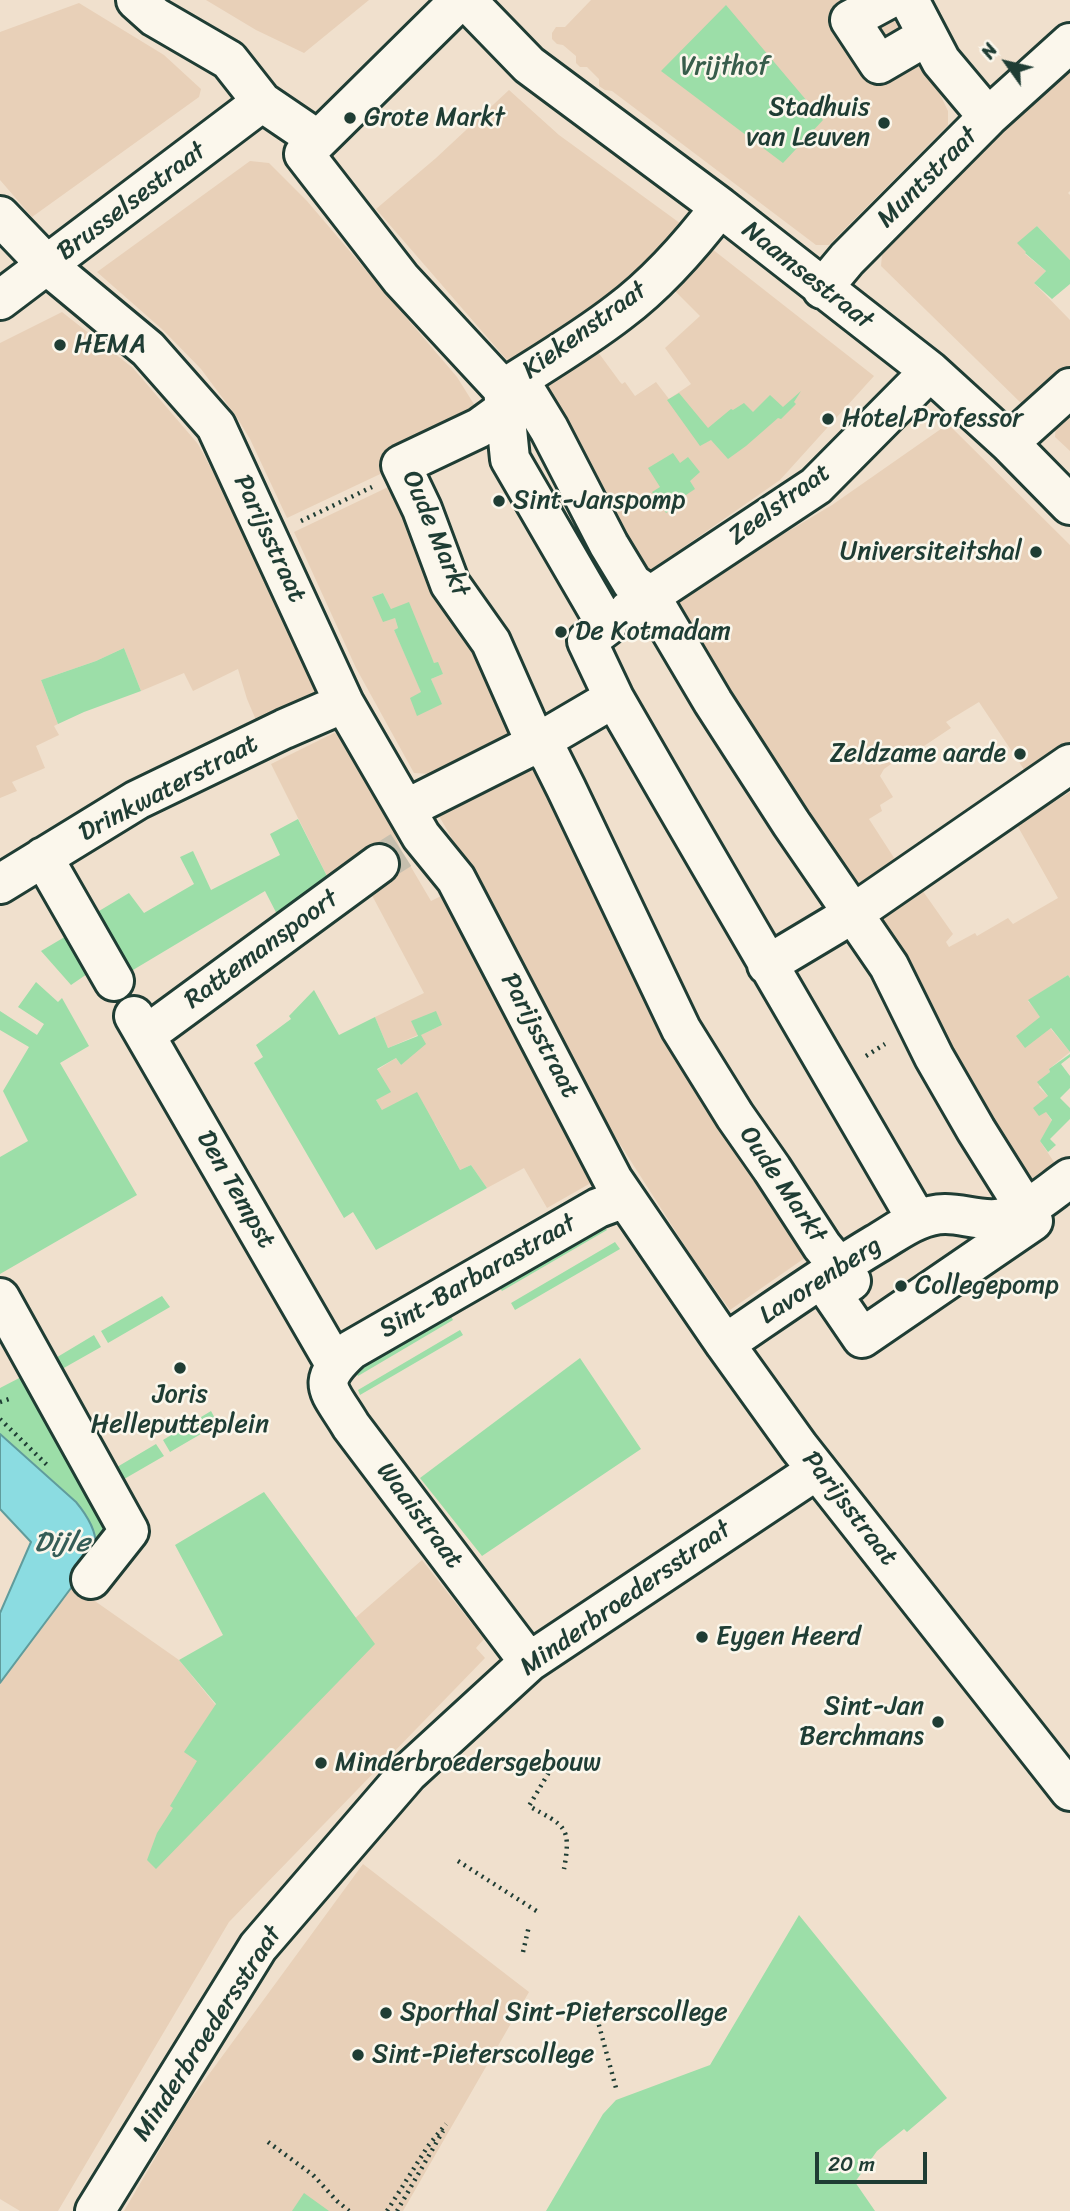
<!DOCTYPE html>
<html>
<head>
<meta charset="utf-8">
<style>
	body { margin:0 }
	#map { position:relative; width:1070px; height:2211px; overflow:hidden; background:#f0e0cd; font-family:Sriracha,sans-serif }
	canvas { display:block }
	.north { position:absolute; left:972px; top:28px; width:70px; height:70px; -webkit-text-stroke:5px #fbf7ec; paint-order:stroke; rotate:304deg; font-size:19px; font-weight:700; line-height:28px; text-align:center; color:#1f3d34 }
	.north::after { content:''; display:block; margin:auto; width:24px; height:32px; background:#1f3d34; clip-path:polygon(50% 0,100% 100%,50% 72%,0 100%) }
	.scale { position:absolute; left:815px; top:2152px; width:112px; height:32px; box-sizing:border-box; border:4px solid #1f3d34; border-top:0; padding-left:9px; font-size:21px; line-height:24px; white-space:nowrap; color:#1f3d34; -webkit-text-stroke:5px #fbf7ec; paint-order:stroke }
</style>
</head>
<body>
<div id="map">
<canvas width="1070" height="2211"></canvas>
<div class="north">N</div>
<div class="scale">20 m</div>
</div>
<script>
const ctx = document.querySelector('canvas').getContext('2d');
ctx.lineJoin = 'round';
function fill(path, color) { ctx.fillStyle = color; ctx.fill(path, 'evenodd'); }
function trace(path, color, width, dash) { ctx.strokeStyle = color; ctx.lineWidth = width; ctx.lineCap = dash ? 'butt' : 'round'; ctx.setLineDash(dash || []); ctx.stroke(path); }
function drawText(font, color, halo, rows, align = 'center') {
  ctx.font = font + ' Sriracha,sans-serif'; ctx.lineWidth = 5; ctx.setLineDash([]); ctx.textBaseline = 'middle'; ctx.strokeStyle = halo; ctx.fillStyle = color; for (const [text, x, y, turn = 0] of rows) {
    ctx.save(); ctx.translate(x, y); ctx.rotate((+turn || 0) * Math.PI / 180); ctx.textAlign = isNaN(turn) ? turn : align; if (halo) ctx.strokeText(text, 0, 0); ctx.fillText(text, 0, 0); ctx.restore();
  }
}
fill(new Path2D(`
	M206 0H369L304 53 256 30Z
	M591 0H885L903 36 926 65 948 111V125L829 245H816L612 91 605 90 599 86V79L587 67H580L576 63V56L563 45 557 44 552 39V33L556 27H565Z
	M79 3 164 55 201 89 199 97 32 217 0 180V32Z
	M1070 69V191L1068 193 1070 195V260L1037 226 1025 254 1046 271 1034 283 1070 320V367L1024 406 881 266 883 244 974 156Z
	M509 90 559 135 688 229 651 270 513 367 376 209 436 158Z
	M250 161 269 163 307 201 457 377 482 417 393 468 287 518 250 439 236 416 201 369 163 330 97 272Z
	M707 245 874 376 780 480 632 583 527 393 595 348 620 382 622 384 625 382 635 396 656 382 669 399 691 384 665 348 700 316 669 285Z
	M62 312 133 368 198 444 250 541 318 694 256 720 247 699 238 669 193 691 184 673 141 691 124 648 96 661 41 680 58 724 54 726 59 735 36 746 45 768 12 782 17 791 0 798V343Z
	M1070 411V451L1055 437 1056 423Z
	M948 424 1070 545V742L1025 771 979 702 946 722 951 728 921 748 918 745 884 769 880 776 893 797 880 805 882 811 869 819 898 864 853 898 658 609 832 505Z
	M407 478 529 728 430 774 414 773 356 668 294 532ZM383 593 391 609 443 674 431 679 441 704 422 693 394 630 398 628 395 618 378 610 372 597Z
	M334 733 340 734 386 813 401 850 431 901 447 893 495 997 596 1180 547 1208 524 1168 487 1188 471 1165 460 1170 435 1124 382 1110 376 1100 377 1070 396 1058 401 1065 420 1035 442 1025 412 1022 418 1035 388 1048 375 1017 424 993 367 886H332L271 764Z
	M551 758 822 1246 730 1310 692 1257 597 1108 481 889 439 816Z
	M1070 792V978L1068 975 1028 1001 1070 1052 1049 1069 1050 1072 1039 1087 1048 1096 1046 1112 1052 1121 1040 1141 1058 1168 1019 1196 863 926 920 887 953 934 946 942 949 947 975 933 977 936 1008 918 1013 924 1058 898 1017 825Z
	M422 1560 484 1639 476 1648 485 1658 229 1922 58 2211H20L0 2199V1683L72 1585 179 1660 232 1725Z
	M363 1864 529 1992 403 2211H124L185 2107Z`), '#e8d0b8');
fill(new Path2D(`
	M726 5 823 120 783 163 661 71Z
	M1037 226 1070 260V284L1052 299 1034 283 1046 271 1025 253 1026 252 1017 243Z
	M801 391 794 402 796 404 781 419 778 418 746 446 728 459 711 440 700 446 667 400 679 393 708 428 731 409 733 410 744 403 753 412 770 395 783 407Z
	M673 453 680 463 688 457 700 472 690 481 695 489 683 497 685 500 666 513 652 492 660 487 648 468Z
	M383 593 391 609 409 602 434 663 438 662 443 674 431 679 442 704 417 716 410 698 421 692 394 630 398 628 395 618 383 622 372 597Z
	M124 648 141 691 84 712 58 724 41 680 96 661Z
	M298 819 332 886 281 922 265 891 128 973 94 914 129 893 144 913 194 884 180 857 193 851 211 890 280 855 270 834Z
	M68 935 90 972 71 985 41 951Z
	M1068 975 1070 978V1052L1051 1028 1025 1048 1016 1036 1040 1017 1028 1000Z
	M36 982 58 1002 62 998 89 1046 60 1063 137 1195 0 1274V1157L28 1141 3 1091 29 1047 0 1030V1011L37 1035 44 1024 18 1007Z
	M314 990 339 1035 375 1017 388 1048 418 1036 411 1021 436 1011 442 1025 421 1035 426 1044 401 1065 396 1058 377 1069 391 1092 376 1100 382 1110 417 1092 460 1170 471 1165 487 1188 376 1250 353 1212 344 1218 254 1063 263 1057 256 1045 291 1019 289 1016Z
	M1070 1054V1057L1061 1064 1070 1076V1088L1060 1098 1070 1108V1119L1050 1139 1056 1145 1048 1152 1040 1141 1052 1120 1046 1112 1039 1116 1033 1108 1048 1096 1037 1082 1050 1072 1049 1069Z
	M603 1224 607 1230 502 1291 498 1286Z
	M615 1242 620 1249 515 1310 511 1303Z
	M162 1296 170 1307 108 1343 101 1331Z
	M450 1314 453 1320 358 1376 355 1371Z
	M460 1330 463 1335 360 1395 358 1390Z
	M94 1335 101 1347 55 1373 49 1362Z
	M580 1358 641 1449 482 1556 420 1478Z
	M27 1374 116 1532 96 1549 76 1502 0 1434V1388Z
	M211 1411 218 1424 170 1452 163 1440Z
	M156 1444 164 1456 119 1482 112 1470Z
	M264 1492 375 1644 156 1869 147 1860 157 1833 173 1808 170 1806 197 1761 184 1752 216 1704 179 1660 223 1635 175 1545Z
	M799 1915 947 2098 907 2132 904 2129 877 2151 855 2182 875 2211H546L603 2114 616 2100 710 2065Z
	M304 2193 329 2211H292Z`), '#9cdea8');
const water = new Path2D(`
	M0 1434 76 1502C86 1514 97 1531 96 1548 95 1553 91 1559 89 1564L0 1683V1613L31 1542 0 1509Z`);
fill(water, '#8bdce1');
trace(water, '#609c9c', 2);
trace(new Path2D(`
	M379 864 401 850`), '#c6bfae', 38, [38, 19]);
const minor = new Path2D(`
	M136 0 155 17 229 60 262 102 318 140
	M460 0 304 154 401 279 503 389 510 459 607 626 587 641 614 698 674 802 917 1220
	M466 0 529 65 720 207 930 371 1009 443 1070 505
	M887 0 850 20 879 64 927 36
	M909 0 941 61 988 117
	M0 216 48 266 148 349 216 426 344 703 421 836 456 879 613 1180 725 1344 799 1447 1070 1791
	M822 289 847 259 988 117 1070 43
	M0 300 262 102
	M503 389C542 364 583 340 619 312 658 283 691 245 720 207
	M527 393 549 429 609 545 632 583 649 595 658 609 713 702 791 823 889 966 934 1057 976 1130 1033 1221 862 1338 832 1294 851 1281 822 1246 772 1169 735 1116 681 1029 566 788 551 758 529 728 491 642 450 584 422 509 401 465 479 428Z
	M1009 443 1070 388
	M629 610 816 486 930 371
	M406 809 539 742 614 698
	M43 857 114 981
	M0 884 137 800 284 729 344 703
	M767 965 854 913 1070 764
	M134 1016 335 1364
	M146 1035 379 864
	M0 1298 129 1531 91 1579
	M725 1344C775 1310 824 1275 876 1244 890 1236 903 1226 918 1220 951 1206 967 1221 996 1219 1024 1217 1048 1193 1070 1178
	M529 1662 351 1426C329 1389 314 1384 351 1350L598 1208 625 1198
	M95 2211 258 1947 408 1773 529 1662 817 1470`);
trace(minor, '#1f3d34', 44);
trace(new Path2D(`
	M301 521 372 487
	M866 1056 885 1044
	M0 1402 12 1398
	M0 1419 47 1465
	M552 1767 529 1806C564 1826 572 1825 564 1869
	M458 1861 538 1912
	M523 1952 529 1926
	M597 2018 616 2088
	M268 2142 313 2175 337 2201 349 2211
	M387 2211 428 2146 446 2124
	M397 2211 443 2131`), '#1f3d34', 4.5, [2, 5]);
trace(minor, '#fbf7ec', 38);
for (const [x, y, r, color] of [
	[350,118,7,"#1f3d34"],
	[884,123,7,"#1f3d34"],
	[60,345,7,"#1f3d34"],
	[828,419,7,"#1f3d34"],
	[499,501,7,"#1f3d34"],
	[1036,552,7,"#1f3d34"],
	[561,632,7,"#1f3d34"],
	[1020,754,7,"#1f3d34"],
	[901,1286,7,"#1f3d34"],
	[180,1368,7,"#1f3d34"],
	[702,1637,7,"#1f3d34"],
	[938,1722,7,"#1f3d34"],
	[321,1763,7,"#1f3d34"],
	[386,2013,7,"#1f3d34"],
	[358,2055,7,"#1f3d34"]
]) { const dot = new Path2D(); dot.arc(x, y, r, 0, 2 * Math.PI); ctx.fillStyle = color; ctx.fill(dot); trace(dot, '#fbf7ec', 2.5); }
drawText('26px', '#385d4b', '#fbf7ec', [
	["Vrijthof",725,67]
]);
drawText('26px', '#1f3d34', '#fbf7ec', [
	["Stadhuis",870,108,"right"],
	["van Leuven",870,138,"right"],
	["Grote Markt",364,118],
	["HEMA",74,345],
	["Hotel Professor",842,419],
	["Sint-Janspomp",513,501],
	["Universiteitshal",1022,552,"right"],
	["De Kotmadam",575,632],
	["Zeldzame aarde",1006,754,"right"],
	["Collegepomp",915,1286],
	["Joris",180,1395,"center"],
	["Helleputteplein",180,1425,"center"],
	["Eygen Heerd",716,1637],
	["Sint-Jan",924,1707,"right"],
	["Berchmans",924,1737,"right"],
	["Minderbroedersgebouw",335,1763],
	["Sporthal Sint-Pieterscollege",400,2013],
	["Sint-Pieterscollege",372,2055]
], 'left');
drawText('26px', '#1f3d34', '#fbf7ec', [
	["Muntstraat",928,178,-45],
	["Brusselsestraat",132,202,-37],
	["Naamsestraat",807,276,38],
	["Kiekenstraat",585,331,-36],
	["Zeelstraat",780,505,-36],
	["Oude Markt",435,534,67],
	["Parijsstraat",269,539,65],
	["Drinkwaterstraat",169,789,-28],
	["Rattemanspoort",262,950,-36],
	["Parijsstraat",539,1036,62],
	["Oude Markt",782,1185,56],
	["Den Tempst",235,1190,60],
	["Sint-Barbarastraat",478,1277,-30],
	["Lavorenberg",821,1281,-33],
	["Parijsstraat",849,1509,52],
	["Waaistraat",419,1516,53],
	["Minderbroedersstraat",626,1599,-35],
	["Minderbroedersstraat",208,2034,-57]
]);
drawText('italic 28px', '#355d57', '#fbf7ec', [
	["Dijle",62,1544]
]);
</script>
</body>
</html>
